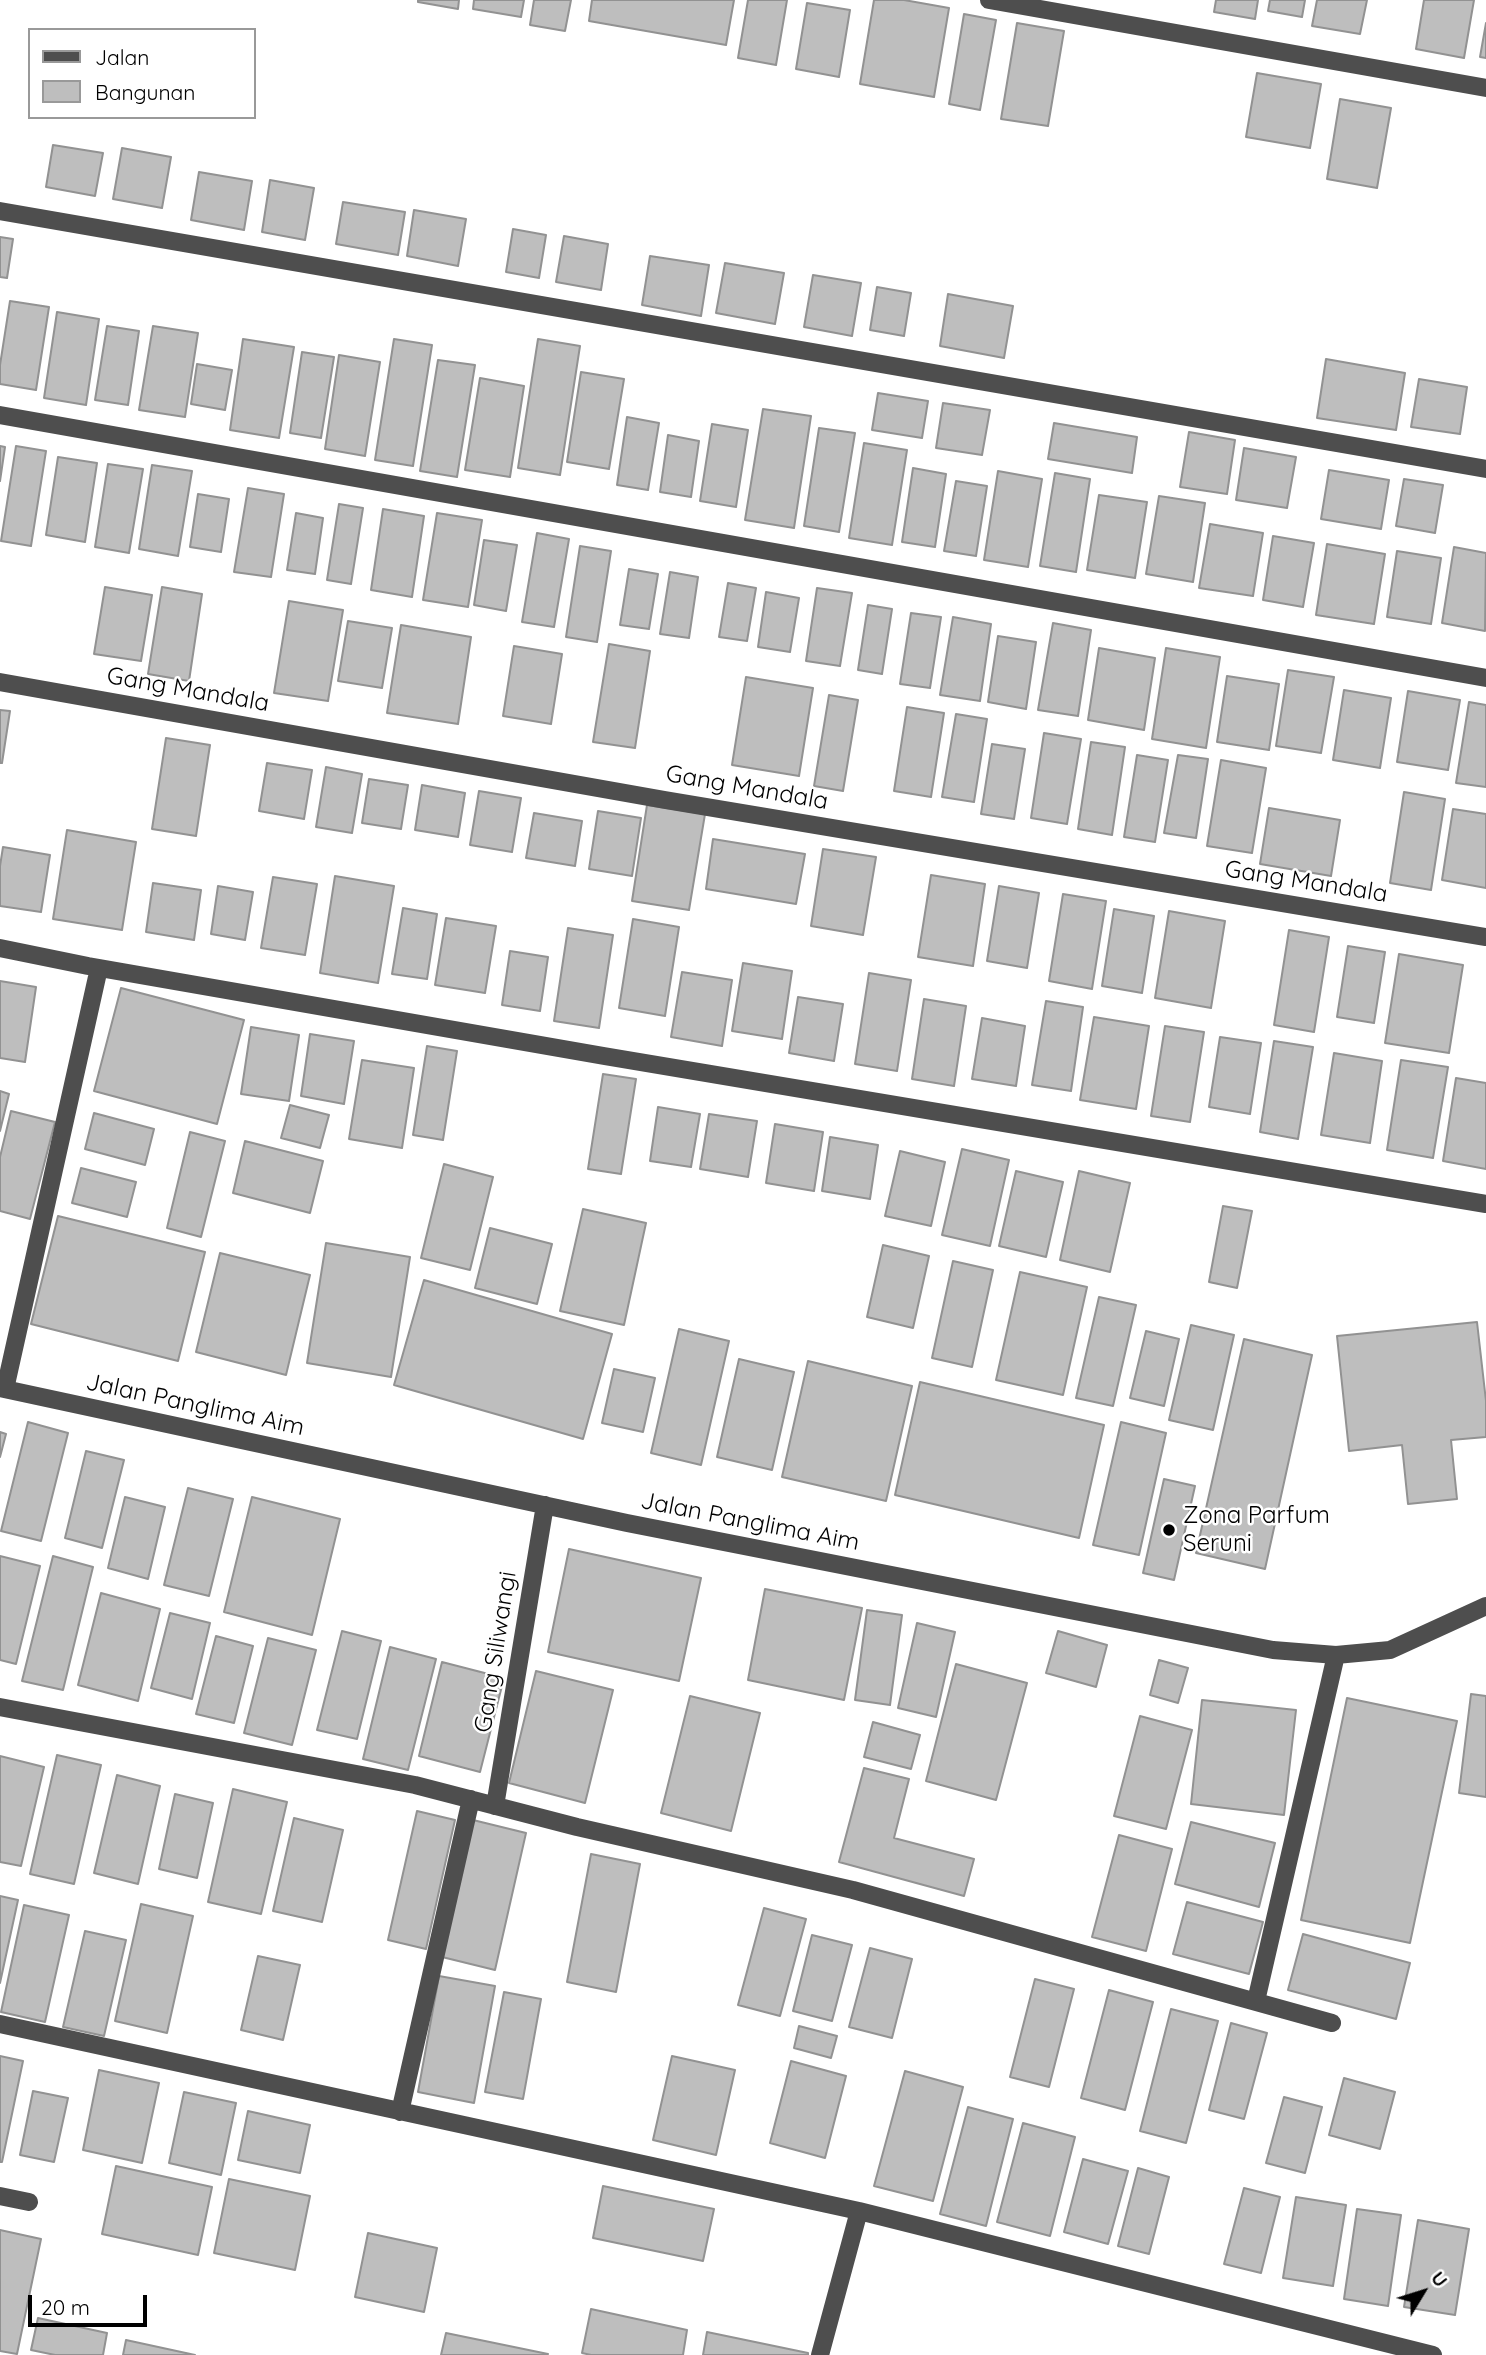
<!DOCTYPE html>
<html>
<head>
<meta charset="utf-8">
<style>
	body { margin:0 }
	#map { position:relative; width:1486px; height:2355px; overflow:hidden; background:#fff; font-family:Quicksand,sans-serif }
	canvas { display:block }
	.legend { position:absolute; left:28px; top:28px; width:228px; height:91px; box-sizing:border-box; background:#fff; border:2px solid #999; margin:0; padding:9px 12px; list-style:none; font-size:21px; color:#000 }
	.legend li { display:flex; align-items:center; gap:14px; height:35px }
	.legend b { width:35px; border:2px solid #999 }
	.north { position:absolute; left:1388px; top:2257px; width:70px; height:70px; -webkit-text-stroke:5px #fff; paint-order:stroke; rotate:52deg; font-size:19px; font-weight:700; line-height:28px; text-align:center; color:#000 }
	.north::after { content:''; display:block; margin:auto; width:24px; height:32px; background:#000; clip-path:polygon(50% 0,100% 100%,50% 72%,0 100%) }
	.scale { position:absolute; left:28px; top:2295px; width:119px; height:32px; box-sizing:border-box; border:4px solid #000; border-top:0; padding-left:9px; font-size:21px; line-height:24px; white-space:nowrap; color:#000; -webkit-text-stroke:5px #fff; paint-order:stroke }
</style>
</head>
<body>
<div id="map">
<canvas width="1486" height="2355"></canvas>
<ul class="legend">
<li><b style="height:9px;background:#4e4e4e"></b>Jalan</li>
<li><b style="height:19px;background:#bebebe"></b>Bangunan</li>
</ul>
<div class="north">U</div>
<div class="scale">20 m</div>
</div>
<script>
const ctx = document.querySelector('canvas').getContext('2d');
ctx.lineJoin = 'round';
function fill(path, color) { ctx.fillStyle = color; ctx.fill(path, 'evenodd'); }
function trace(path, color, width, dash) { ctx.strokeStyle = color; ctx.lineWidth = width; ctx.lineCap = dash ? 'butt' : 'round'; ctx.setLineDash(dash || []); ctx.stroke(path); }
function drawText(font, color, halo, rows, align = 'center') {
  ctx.font = font + ' Quicksand,sans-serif'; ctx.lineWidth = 5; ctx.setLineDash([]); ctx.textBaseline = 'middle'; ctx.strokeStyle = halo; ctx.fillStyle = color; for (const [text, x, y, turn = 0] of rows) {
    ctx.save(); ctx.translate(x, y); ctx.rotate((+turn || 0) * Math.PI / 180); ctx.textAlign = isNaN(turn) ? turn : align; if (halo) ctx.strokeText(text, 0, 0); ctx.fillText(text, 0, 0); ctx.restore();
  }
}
const building = new Path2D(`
	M418 0H459L458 9 418 2Z
	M474 0H524L521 17 473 9Z
	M534 0H571L565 31 530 25Z
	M592 0H734L726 45 589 21Z
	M748 0H787L776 65 738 58Z
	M874 0H904L949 8 934 97 860 84Z
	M1216 0H1258L1255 19 1214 12Z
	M1270 0H1305L1302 17 1268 11Z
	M1317 0H1367L1360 34 1312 26Z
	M1424 0H1474L1464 58 1416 49Z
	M807 3 850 10 839 77 796 69Z
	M964 14 996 20 980 110 949 104Z
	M1017 23 1064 31 1048 126 1001 119Z
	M1486 23V58L1480 57Z
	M1257 73 1321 84 1310 148 1246 137Z
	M1340 99 1391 108 1377 188 1327 179Z
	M53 145 103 153 95 196 46 187Z
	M122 148 171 157 162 208 113 199Z
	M199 172 252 181 244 230 191 220Z
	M270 180 314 188 305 240 262 232Z
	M343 202 405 212 398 255 336 244Z
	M414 210 466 219 458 266 407 256Z
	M513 229 546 235 539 278 506 272Z
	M564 236 608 244 601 290 556 282Z
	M0 237 13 239 7 278 0 277Z
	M650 256 709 265 701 316 642 305Z
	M725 263 784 273 775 324 716 313Z
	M813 275 861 283 852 336 804 327Z
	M877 287 911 293 904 336 870 330Z
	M948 294 1013 306 1004 358 940 346Z
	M10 301 49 307 36 390 0 384V365Z
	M57 312 99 319 86 405 44 398Z
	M107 326 139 331 128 405 95 400Z
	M153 326 198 333 185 417 139 410Z
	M243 339 294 347 279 438 230 430Z
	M394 339 432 345 413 466 375 460Z
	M538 339 580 346 560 475 518 468Z
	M302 352 334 357 321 438 290 433Z
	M339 355 380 362 365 456 325 449Z
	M1326 359 1405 373 1396 430 1317 418Z
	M438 360 475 365 457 477 420 471Z
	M197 364 232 370 225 410 191 404Z
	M581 372 624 379 609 469 567 462Z
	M480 378 524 386 510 477 465 470Z
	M1419 379 1467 387 1460 434 1411 427Z
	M878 393 928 401 922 438 872 430Z
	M943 403 990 410 982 455 936 448Z
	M763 409 811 416 794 528 745 520Z
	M627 417 659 423 648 490 617 485Z
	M1054 423 1137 437 1132 473 1048 459Z
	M712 424 748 430 736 507 700 501Z
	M819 428 855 433 839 532 804 526Z
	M1189 432 1235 440 1227 494 1180 487Z
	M668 435 699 441 691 497 660 492Z
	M864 443 907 450 892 545 849 538Z
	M0 446 5 447 0 481Z
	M16 446 46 451 31 546 1 541Z
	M1244 448 1296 457 1287 508 1236 500Z
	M58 457 97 463 85 542 46 535Z
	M108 464 143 469 129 553 95 547Z
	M152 465 192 471 178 556 139 549Z
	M913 468 946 474 935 547 902 542Z
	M1329 470 1389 480 1381 529 1321 519Z
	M998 471 1042 479 1028 567 984 560Z
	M1055 473 1090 479 1076 572 1040 566Z
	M1404 479 1443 485 1435 533 1396 526Z
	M956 481 987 486 976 556 944 551Z
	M248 488 284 494 271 577 234 572Z
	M198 494 229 499 221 552 190 547Z
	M1099 495 1147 502 1135 578 1087 570Z
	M1159 496 1205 503 1193 582 1146 574Z
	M339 504 363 508 351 584 327 580Z
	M383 509 424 516 412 597 371 590Z
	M296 513 323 518 315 574 287 570Z
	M437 513 482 520 468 607 423 600Z
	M1210 524 1263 533 1253 596 1199 588Z
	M537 533 569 539 554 627 522 622Z
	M1273 536 1314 543 1303 607 1263 600Z
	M484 540 517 545 506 611 474 605Z
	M1327 544 1385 554 1374 624 1316 615Z
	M580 546 611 551 597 642 566 637Z
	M1454 547 1486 553 1485 631 1442 623Z
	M1397 551 1441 558 1431 624 1387 617Z
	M629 569 658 574 649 629 620 625Z
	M670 572 698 577 689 638 660 634Z
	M728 583 756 588 747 641 719 637Z
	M105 587 152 595 141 661 94 654Z
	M162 587 202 594 189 681 148 674Z
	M817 588 852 593 840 666 806 661Z
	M766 592 799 598 790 652 758 647Z
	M289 601 343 610 328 701 274 693Z
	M868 605 892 609 882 674 858 670Z
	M911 613 941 617 930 688 900 684Z
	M953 617 991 624 980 701 940 695Z
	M348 621 392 628 382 688 338 681Z
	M1053 623 1091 630 1078 716 1038 710Z
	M401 625 471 637 458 724 387 713Z
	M998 636 1036 642 1026 709 988 702Z
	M609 644 650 651 635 748 593 742Z
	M514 646 562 654 551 724 503 716Z
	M1099 648 1155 658 1144 730 1088 720Z
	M1166 648 1220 657 1206 748 1152 739Z
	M1288 670 1334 677 1321 753 1276 746Z
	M1227 676 1279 684 1269 750 1217 742Z
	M746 677 813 688 799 776 732 765Z
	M1344 690 1391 698 1380 768 1333 760Z
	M1408 691 1460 700 1448 770 1397 762Z
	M829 695 858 700 843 791 814 786Z
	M1469 702 1486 705V787L1456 783Z
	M907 707 944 713 931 797 894 791Z
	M0 710 10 711 2 763H0Z
	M956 714 987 719 974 802 942 797Z
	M1044 733 1081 739 1067 824 1031 818Z
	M166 738 210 745 196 836 152 829Z
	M1091 742 1125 747 1112 835 1078 829Z
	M992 744 1025 749 1014 819 981 814Z
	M1137 755 1168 760 1155 842 1124 837Z
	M1178 755 1208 759 1196 838 1164 833Z
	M1221 760 1266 768 1252 853 1207 846Z
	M267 763 312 770 304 819 259 811Z
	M326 767 362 774 352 833 316 827Z
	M369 779 408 785 401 829 362 823Z
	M422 785 465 793 458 837 415 830Z
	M479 791 521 798 512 852 470 845Z
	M1404 792 1445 799 1431 890 1390 883Z
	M647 805 705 814 689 910 632 901Z
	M1269 808 1340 820 1331 876 1260 864Z
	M1453 809 1486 814V888L1442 880Z
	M598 811 641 818 632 876 589 869Z
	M534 813 582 821 575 866 526 858Z
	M67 830 136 842 122 930 53 919Z
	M713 839 805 854 796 904 706 889Z
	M3 847 50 855 41 912 0 906V866Z
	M823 849 876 857 863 935 811 926Z
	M931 875 985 884 973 966 918 957Z
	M335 876 394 886 378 983 320 973Z
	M273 877 317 884 305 955 261 948Z
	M153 883 201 890 194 940 146 932Z
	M218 886 253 892 245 940 211 934Z
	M999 886 1039 893 1027 968 987 961Z
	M1063 894 1106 901 1092 989 1049 981Z
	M403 908 437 914 427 979 392 974Z
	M1114 909 1154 916 1142 993 1102 986Z
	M1169 911 1225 921 1211 1008 1155 998Z
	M446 918 496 926 485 993 435 985Z
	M633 919 679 927 665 1016 619 1008Z
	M568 928 613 935 599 1028 554 1021Z
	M1289 930 1329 937 1314 1032 1274 1025Z
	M1348 946 1385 952 1374 1023 1337 1017Z
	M510 951 548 957 540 1011 502 1005Z
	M1399 954 1463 965 1449 1053 1385 1043Z
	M743 963 792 971 782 1039 732 1031Z
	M682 972 732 980 722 1046 671 1037Z
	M869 973 911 980 897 1071 855 1064Z
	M0 981 36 987 25 1062 0 1058Z
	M121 988 244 1020 217 1124 94 1091Z
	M798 997 843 1004 834 1061 789 1053Z
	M924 999 966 1006 954 1086 912 1079Z
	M1046 1001 1083 1007 1071 1091 1032 1085Z
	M1094 1017 1149 1026 1136 1109 1080 1100Z
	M982 1018 1025 1026 1016 1086 972 1079Z
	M1165 1026 1204 1032 1190 1122 1151 1116Z
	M251 1027 299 1035 289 1101 241 1094Z
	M310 1034 354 1041 344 1104 301 1096Z
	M1220 1037 1261 1043 1250 1114 1209 1107Z
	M1274 1041 1313 1047 1298 1139 1260 1132Z
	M427 1046 457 1051 443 1140 413 1135Z
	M1334 1053 1382 1061 1370 1143 1321 1135Z
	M362 1060 414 1068 402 1148 349 1139Z
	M1401 1060 1448 1067 1433 1158 1387 1150Z
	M603 1074 636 1079 621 1174 588 1169Z
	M1456 1078 1486 1083V1169L1443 1161Z
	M0 1091 9 1094 0 1131Z
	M290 1105 329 1115 320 1148 281 1138Z
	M658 1107 700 1114 691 1167 650 1161Z
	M11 1111 55 1122 30 1219 0 1211V1157Z
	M94 1113 154 1129 145 1165 85 1149Z
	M709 1114 757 1121 748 1177 700 1169Z
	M775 1124 823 1132 814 1191 766 1183Z
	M190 1132 225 1141 201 1237 167 1228Z
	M830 1137 878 1145 870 1199 822 1191Z
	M245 1141 323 1161 310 1213 233 1193Z
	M962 1149 1009 1160 990 1246 942 1235Z
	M900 1151 945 1162 931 1226 885 1216Z
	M444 1164 493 1177 470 1270 421 1258Z
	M81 1168 136 1182 127 1217 72 1203Z
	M1016 1171 1063 1182 1046 1257 999 1246Z
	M1079 1171 1130 1183 1110 1272 1060 1260Z
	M1223 1206 1252 1211 1237 1288 1209 1282Z
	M583 1209 646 1223 624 1325 560 1311Z
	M58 1216 205 1252 178 1361 31 1324Z
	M490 1228 552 1244 537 1304 475 1288Z
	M326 1243 410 1257 391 1377 307 1363Z
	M883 1245 929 1256 913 1328 867 1317Z
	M220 1253 310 1275 286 1375 196 1352Z
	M953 1261 993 1270 972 1367 932 1358Z
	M1020 1272 1087 1287 1063 1395 996 1380Z
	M424 1280 612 1334 583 1439 394 1385Z
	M1099 1297 1136 1305 1113 1406 1076 1398Z
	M1477 1322 1486 1401V1437L1451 1440 1457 1499 1408 1504 1402 1445 1349 1451 1337 1336Z
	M1191 1325 1234 1335 1213 1430 1169 1420Z
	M679 1329 729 1341 701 1465 651 1453Z
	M1146 1331 1179 1339 1164 1406 1130 1398Z
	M1244 1339 1312 1355 1265 1569 1196 1553Z
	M739 1359 794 1372 772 1470 717 1457Z
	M808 1361 912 1386 886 1501 782 1477Z
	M614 1369 655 1378 643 1432 602 1423Z
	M920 1382 1104 1425 1079 1538 895 1495Z
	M28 1422 68 1433 41 1541 1 1531Z
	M1121 1422 1166 1433 1139 1555 1093 1545Z
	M0 1432 6 1434 0 1457Z
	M86 1451 124 1460 102 1548 65 1538Z
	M1164 1479 1195 1486 1174 1580 1143 1573Z
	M188 1488 233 1499 209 1596 164 1585Z
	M125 1497 165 1507 148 1579 108 1568Z
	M252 1497 340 1519 312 1635 224 1612Z
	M569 1549 701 1578 679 1681 548 1652Z
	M0 1556 40 1566 16 1664 0 1660Z
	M53 1556 93 1567 63 1690 22 1681Z
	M765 1589 862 1608 844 1700 748 1680Z
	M101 1593 160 1609 138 1701 78 1685Z
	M867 1610 902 1615 890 1705 855 1700Z
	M170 1613 210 1623 192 1699 151 1688Z
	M917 1623 955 1632 936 1717 898 1708Z
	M342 1631 381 1641 357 1739 317 1730Z
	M1058 1631 1107 1645 1096 1687 1046 1673Z
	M216 1636 253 1646 234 1723 196 1714Z
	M268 1638 316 1650 292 1745 244 1733Z
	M390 1647 436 1659 408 1770 363 1759Z
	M1159 1660 1188 1668 1178 1703 1150 1695Z
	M442 1662 504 1678 480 1772 419 1756Z
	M956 1664 1027 1683 996 1800 926 1781Z
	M536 1671 613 1690 585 1803 509 1783Z
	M1471 1694 1486 1696V1797L1459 1793Z
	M690 1696 760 1713 731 1831 661 1813Z
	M1347 1698 1457 1721 1410 1943 1301 1920Z
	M1202 1700 1296 1710 1284 1815 1191 1804Z
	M1140 1716 1192 1730 1166 1829 1114 1816Z
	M873 1722 920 1735 911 1769 864 1757Z
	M57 1755 101 1765 74 1884 30 1874Z
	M0 1756 44 1767 21 1866 0 1862Z
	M864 1768 909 1779 894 1838 974 1859 964 1896 839 1862Z
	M117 1775 160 1786 138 1884 94 1873Z
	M233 1789 287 1802 261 1914 208 1902Z
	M175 1794 213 1803 197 1878 159 1869Z
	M417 1811 455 1820 426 1949 388 1940Z
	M294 1818 343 1830 322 1922 273 1911Z
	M473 1820 526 1833 495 1970 442 1957Z
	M1191 1822 1275 1843 1259 1907 1175 1884Z
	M1119 1835 1172 1849 1146 1951 1092 1937Z
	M591 1854 640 1864 616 1992 567 1982Z
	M0 1896 18 1900 0 1983Z
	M1187 1902 1263 1922 1249 1974 1173 1954Z
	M141 1904 193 1916 167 2033 115 2021Z
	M24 1905 69 1915 45 2022 1 2012Z
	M764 1908 806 1919 780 2016 738 2005Z
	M85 1931 126 1940 104 2036 63 2027Z
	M1303 1934 1410 1963 1396 2019 1288 1990Z
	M812 1935 852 1945 832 2021 793 2011Z
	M870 1948 912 1959 892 2038 849 2027Z
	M258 1956 300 1965 283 2040 241 2030Z
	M439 1976 495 1986 474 2103 418 2092Z
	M1035 1979 1074 1989 1049 2087 1010 2077Z
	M1109 1990 1153 2002 1125 2110 1081 2098Z
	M504 1992 541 1999 523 2099 485 2092Z
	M1171 2009 1218 2021 1186 2143 1140 2131Z
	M1231 2023 1267 2033 1244 2119 1209 2110Z
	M799 2026 837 2036 831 2058 794 2048Z
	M0 2056 23 2061 2 2162H0Z
	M672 2056 735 2070 716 2155 653 2140Z
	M791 2061 846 2076 825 2158 770 2143Z
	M99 2070 159 2083 142 2163 83 2150Z
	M905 2071 963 2087 933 2201 874 2186Z
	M1344 2078 1395 2092 1380 2149 1329 2135Z
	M33 2091 68 2098 54 2162 20 2155Z
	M184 2092 236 2103 221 2175 169 2163Z
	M1284 2097 1322 2107 1305 2173 1266 2163Z
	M968 2107 1013 2119 986 2226 940 2214Z
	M248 2111 310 2125 300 2173 238 2160Z
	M1023 2123 1075 2137 1050 2236 997 2222Z
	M1083 2159 1128 2171 1108 2244 1064 2232Z
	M116 2166 212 2187 198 2255 102 2234Z
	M1138 2168 1169 2177 1149 2254 1118 2246Z
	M229 2179 310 2196 295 2270 214 2253Z
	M603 2186 714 2209 703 2261 593 2238Z
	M1244 2188 1280 2197 1261 2273 1224 2264Z
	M1296 2197 1346 2205 1333 2286 1283 2278Z
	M1357 2209 1401 2215 1388 2306 1344 2299Z
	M1418 2220 1469 2229 1455 2315 1404 2307Z
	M0 2230 41 2239 17 2354 0 2351Z
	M368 2233 437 2248 424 2312 355 2297Z
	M591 2309 687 2330 683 2355H591L582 2353Z
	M38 2318 107 2333 103 2355H55L31 2350Z
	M707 2332 808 2353V2355H703Z
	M446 2333 548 2354 547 2355H441Z
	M126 2340 195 2355H123Z`);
fill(building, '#bebebe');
trace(building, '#929292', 2);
trace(new Path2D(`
	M989 0 1486 88
	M0 211 1486 469
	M0 415 1486 678
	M0 682 665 800 1486 937
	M0 948 88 966 604 1056 1486 1204
	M0 1388 627 1523 1273 1650 1336 1655 1390 1650 1486 1606
	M5 1389 99 968
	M0 1707 415 1785 577 1827 853 1890 1332 2023
	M495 1806 545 1505
	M1256 2001 1336 1655
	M0 2024 859 2211 1433 2355
	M400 2112 471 1799
	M0 2196 29 2202
	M820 2355 859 2211`), '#4e4e4e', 18);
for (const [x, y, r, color] of [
	[1169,1530,7,"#000"]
]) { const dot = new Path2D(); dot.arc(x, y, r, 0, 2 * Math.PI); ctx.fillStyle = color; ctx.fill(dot); trace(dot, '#fff', 2.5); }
drawText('24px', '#000', '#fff', [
	["Gang Mandala",188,690,10],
	["Gang Mandala",747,788,10],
	["Gang Mandala",1306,882,9],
	["Jalan Panglima Aim",195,1405,12],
	["Jalan Panglima Aim",750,1522,11],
	["Gang Siliwangi",496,1652,-81]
]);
drawText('24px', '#000', '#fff', [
	["Zona Parfum",1183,1516],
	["Seruni",1183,1544]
], 'left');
</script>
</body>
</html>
